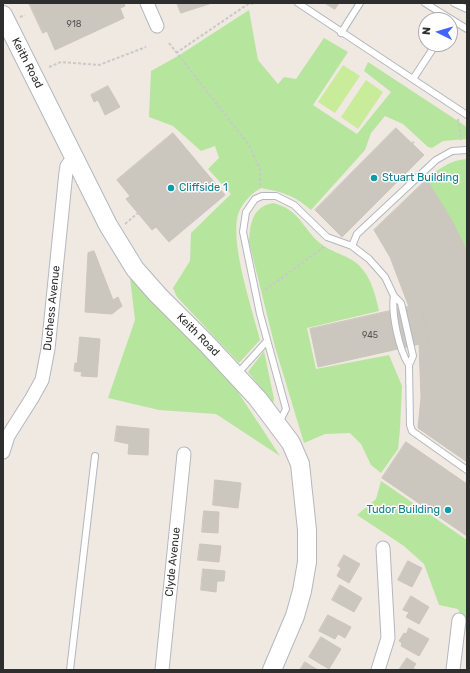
<!DOCTYPE html>
<html>
<head>
<meta charset="utf-8">
<style>
	body { margin:0 }
	#map { position:relative; width:470px; height:673px; overflow:hidden; background:#efe9e1; font-family:Rubik,sans-serif }
	canvas { display:block }
	.frame { position:absolute; inset:0; border:4px solid #2e2e2e; pointer-events:none }
	.north { position:absolute; left:418px; top:12px; width:40px; height:40px; box-sizing:border-box; background:#fff; border:1px solid #ababab; border-radius:50%; rotate:275deg; font-size:11px; font-weight:700; line-height:16px; text-align:center; color:#2e2e2e }
	.north::after { content:''; display:block; margin:auto; width:14px; height:18px; background:#4264fb; clip-path:polygon(50% 0,100% 100%,50% 72%,0 100%) }
</style>
</head>
<body>
<div id="map">
<canvas width="470" height="673"></canvas>
<div class="frame"></div>
<div class="north">N</div>
</div>
<script>
const ctx = document.querySelector('canvas').getContext('2d');
ctx.lineJoin = 'round';
function fill(path, color) { ctx.fillStyle = color; ctx.fill(path, 'evenodd'); }
function trace(path, color, width, dash) { ctx.strokeStyle = color; ctx.lineWidth = width; ctx.lineCap = dash ? 'butt' : 'round'; ctx.setLineDash(dash || []); ctx.stroke(path); }
function drawText(font, color, halo, rows, align = 'center') {
  ctx.font = font + ' Rubik,sans-serif'; ctx.lineWidth = 3; ctx.setLineDash([]); ctx.textBaseline = 'middle'; ctx.strokeStyle = halo; ctx.fillStyle = color; for (const [text, x, y, turn = 0] of rows) {
    ctx.save(); ctx.translate(x, y); ctx.rotate((+turn || 0) * Math.PI / 180); ctx.textAlign = isNaN(turn) ? turn : align; if (halo) ctx.strokeText(text, 0, 0); ctx.fillText(text, 0, 0); ctx.restore();
  }
}
fill(new Path2D(`
	M249 10 258 60 278 84 284 77 296 79 324 38 348 52 313 105 357 134 391 92 364 71 368 62 467 127V139L443 141 432 148 428 147 403 124 385 116 371 133 365 150 311 210C294 195 282 192 261 188 250 194 239 206 237 219 232 249 252 309 260 340L239 363 177 297 173 288 190 261 191 233 231 194 208 169 219 158 215 146 201 151 173 126 149 117 151 71 178 56Z
	M467 159V251L451 219 429 183 424 182C436 170 450 160 467 159Z
	M273 203C302 210 303 232 324 246 337 255 353 256 363 270 372 281 376 297 379 311L307 328 316 369 389 355 402 386 400 429 398 449 381 473 371 465 361 444 350 433 325 434 304 443 275 347 249 242C250 224 252 207 273 203Z
	M130 278 228 377 280 456 216 414 159 410 108 398 135 320Z
	M264 351 274 399 273 403 248 372Z
	M381 481 467 540V638L464 623 458 609 439 605 424 564 404 546 357 515 376 499Z`), '#b6e59e');
fill(new Path2D(`
	M343 65 360 76 335 113 318 102Z
	M366 80 383 92 358 129 341 117Z`), '#c9ec9a');
const building = new Path2D(`
	M29 3H124L125 6 120 8 124 18 55 50 47 31 43 33Z
	M177 3H212L181 13Z
	M325 3H339L335 9Z
	M108 86 120 107 105 115 98 100 94 102 91 95Z
	M396 128 424 155 342 237 315 210Z
	M173 133 225 195 169 242 156 227 152 230 126 199 130 196 117 180Z
	M424 182 429 183 451 219 467 251V462L418 428 421 398 419 344 429 342 421 304 409 307 390 257 374 230Z
	M94 251 113 300 118 297 122 306 112 314 85 312 88 253Z
	M421 304 429 342 318 367 310 329Z
	M80 337 100 339 97 377 81 376 82 372 74 371 75 363H77Z
	M117 426 149 429 148 455 128 454 129 444 115 441Z
	M406 442 467 484V536L382 478Z
	M215 480 241 483 238 508 213 505Z
	M204 511 219 512 218 533 202 532Z
	M200 544 221 546 219 562 198 560Z
	M344 555 360 564 349 583 337 576 341 568 338 566Z
	M408 561 422 568 412 587 398 580Z
	M203 569 225 571 224 581H217L216 592 201 590Z
	M340 585 362 598 354 612 332 600Z
	M411 596 429 607 419 624 406 617 409 612 403 610Z
	M328 615 351 627 345 638 338 634 335 639 319 631Z
	M409 628 429 639 419 656 401 646 402 643 399 641 404 633 406 634Z
	M321 637 341 649 329 669 309 657Z
	M407 658 416 664 413 668 416 670H399Z
	M305 662 318 670H300Z`);
fill(building, '#cbc7bf');
trace(building, '#cbc5ba', 1);
const lane = new Path2D(`
	M298 3 467 115
	M425 3 467 29
	M454 3 467 9
	M341 33 360 3
	M413 79 436 44
	M352 246 357 234 436 160 452 151 467 150
	M394 296C391 312 399 351 409 365
	M238 373 267 341
	M279 423 286 409 260 314 243 232 246 212 255 199 262 196H276L294 205 327 237 352 246 369 259 385 277 394 296 401 303 413 356 409 365 410 425 412 431 467 470
	M70 670 95 456`);
const street = new Path2D(`
	M147 3 157 26
	M3 452 8 436 32 398 42 380 48 349 66 172 67 166 74 157
	M162 670 184 454
	M378 670 388 638 383 548
	M453 670 459 620`);
const secondary = new Path2D(`
	M3 15 108 225 135 269 158 295 207 344 258 399 291 443 300 464 307 530V562L302 591 295 616 272 670`);
trace(lane, '#b4b7c1', 8);
trace(street, '#b4b7c1', 15);
trace(secondary, '#b4b7c1', 20);
trace(new Path2D(`
	M20 17 25 15
	M169 43 249 145 260 169V187
	M176 53 248 4 256 3
	M49 67 61 62 99 65 146 47
	M458 119 461 140
	M412 144 415 140
	M125 224 138 213
	M265 290 325 246`), '#c9c9c9', 2, [3, 2]);
trace(lane, '#fff', 6);
trace(street, '#fff', 13);
trace(secondary, '#fff', 18);
for (const [x, y, r, color] of [
	[374,178,4,"#0f9aa8"],
	[171,188,4,"#0f9aa8"],
	[448,510,4,"#0f9aa8"]
]) { const dot = new Path2D(); dot.arc(x, y, r, 0, 2 * Math.PI); ctx.fillStyle = color; ctx.fill(dot); trace(dot, '#fff', 1.5); }
drawText('9px', '#555452', null, [
	["918",74,24],
	["945",370,335]
]);
drawText('11px', '#2e2e2e', '#fff', [
	["Keith Road",27,63,63],
	["Duchess Avenue",52,308,-84],
	["Keith Road",198,335,45],
	["Clyde Avenue",173,562,-84]
]);
drawText('11px', '#0d838f', '#fff', [
	["Stuart Building",382,178],
	["Cliffside 1",179,188],
	["Tudor Building",440,510,"right"]
], 'left');
</script>
</body>
</html>
